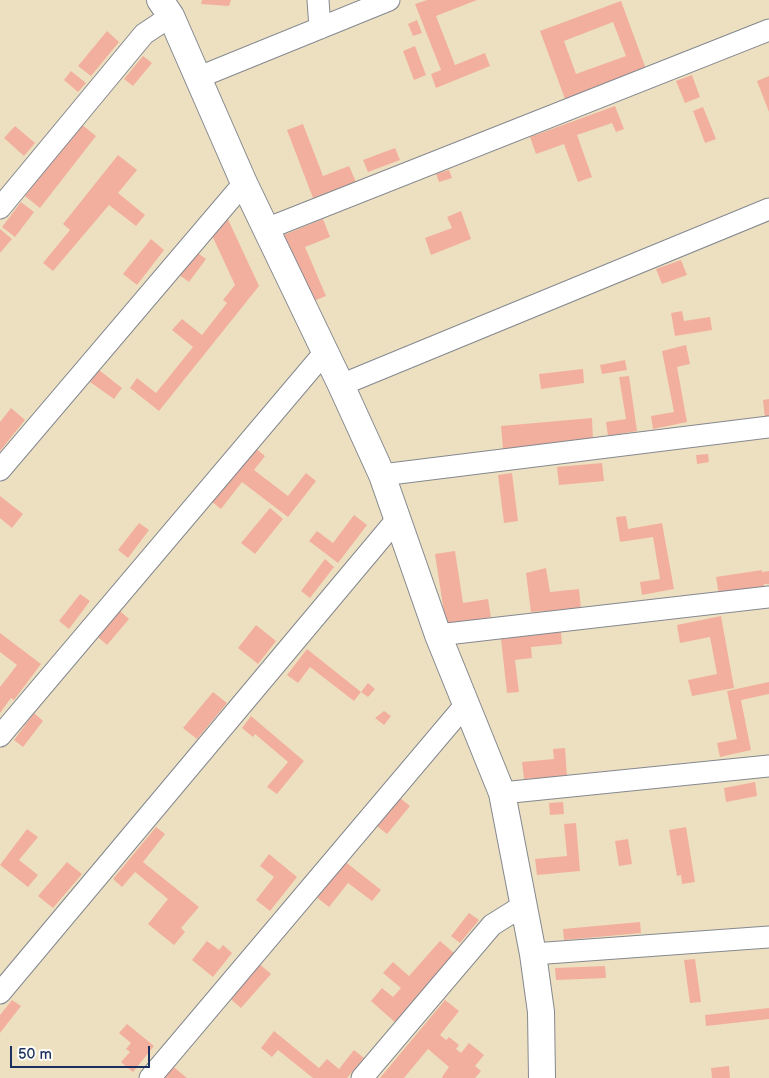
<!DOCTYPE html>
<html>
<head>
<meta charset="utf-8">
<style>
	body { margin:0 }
	#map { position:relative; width:769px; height:1078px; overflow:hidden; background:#ede0c0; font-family:"Balsamiq Sans",sans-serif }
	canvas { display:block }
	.scale { position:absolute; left:10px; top:1046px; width:140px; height:22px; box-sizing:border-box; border:2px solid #1b2f5e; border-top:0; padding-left:6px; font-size:15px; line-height:18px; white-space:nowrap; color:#1b2f5e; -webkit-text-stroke:4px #fdfcf7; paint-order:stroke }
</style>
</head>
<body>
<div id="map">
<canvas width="769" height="1078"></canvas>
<div class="scale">50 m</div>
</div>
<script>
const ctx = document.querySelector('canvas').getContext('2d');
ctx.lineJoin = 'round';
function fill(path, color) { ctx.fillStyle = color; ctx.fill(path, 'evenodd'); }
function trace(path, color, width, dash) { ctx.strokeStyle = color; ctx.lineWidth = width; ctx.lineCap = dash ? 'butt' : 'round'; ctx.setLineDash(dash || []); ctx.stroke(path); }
fill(new Path2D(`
	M202 0H231L229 6 201 4Z
	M427 0H477L436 16 455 65 485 53 490 66 436 88 431 74 441 70 415 4Z
	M621 1 646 69 565 99 540 31ZM613 22 626 56 576 74 564 41Z
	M417 20 422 33 413 36 408 24Z
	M107 31 119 42 91 76 78 66Z
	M415 46 426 75 414 80 403 51Z
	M143 56 152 63 133 86 124 79Z
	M71 71 86 83 78 92 64 80Z
	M692 75 700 97 685 103 676 81Z
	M769 76V112L757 81Z
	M615 106 624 129 616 132 612 123 577 135 592 177 578 182 564 144 536 154 530 137Z
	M703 107 716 139 705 143 693 111Z
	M81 124 96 136 40 208 25 196Z
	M303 124 323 176 349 166 356 182 313 198 287 130Z
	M15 126 35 143 24 156 4 138Z
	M395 148 400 160 368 172 363 160Z
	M118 155 137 170 118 193 145 215 136 226 109 205 53 271 43 263 70 230 63 224Z
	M449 170 452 178 439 182 436 174Z
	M21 202 34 212 15 237 2 227Z
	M461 211 471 239 431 255 425 238 452 228 447 217Z
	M226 215 259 286 159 411 130 388 137 378 156 393 193 347 172 330 182 319 202 335 227 303 223 300 235 285 210 231Z
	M323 219 330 237 305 247 326 296 309 303 281 236Z
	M0 229 12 239 0 253Z
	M151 239 164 250 137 285 123 274Z
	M195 251 206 259 189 282 178 274Z
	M681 260 687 275 662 284 656 269Z
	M682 311 684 321 710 317 712 330 675 336 671 313Z
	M686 345 690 364 677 367 687 422 653 429 651 416 674 412 662 351Z
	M625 360 627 370 602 374 600 365Z
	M583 369 584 383 541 389 539 374Z
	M99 370 122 388 114 399 90 382Z
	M629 376 637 431 608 436 606 422 626 419 619 377Z
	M769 399V418L765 419 763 400Z
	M11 408 25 420 0 451V422Z
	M592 418 593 441 503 449 501 426Z
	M254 447 265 456 254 470 288 496 306 473 316 481 288 517 242 482 221 509 211 501Z
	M708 454 709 462 697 464 696 455Z
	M602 463 604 481 559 485 557 467Z
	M512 473 518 521 504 523 498 475Z
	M0 496 23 514 12 528 0 518Z
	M270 508 283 519 255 554 241 543Z
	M354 515 367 525 338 563 309 541 317 531 333 543Z
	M626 516 628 529 662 523 674 589 642 595 640 582 660 579 653 537 620 542 616 517Z
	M139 523 149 530 128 558 118 550Z
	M455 551 463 603 488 599 491 617 446 625 435 554Z
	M325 559 334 567 310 598 301 591Z
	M546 568 550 592 579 589 581 609 531 612 526 573Z
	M762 570V572L769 571V584H764V588L719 595 716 577Z
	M80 594 90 601 69 629 59 621Z
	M120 611 129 619 107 645 98 637Z
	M721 616 734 688 692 696 688 680 717 674 710 637 680 643 677 625Z
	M256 625 276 641 258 664 238 648Z
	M561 632 562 644 531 647 532 658 515 660 519 692 507 693 501 639Z
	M0 633 41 664 14 700 11 698 0 713V687L17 665 0 652Z
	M307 649 361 692 354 701 310 667 298 683 287 675Z
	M769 682V694L741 700 751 750 720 757 717 743 737 739 727 691Z
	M368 683 375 689 368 697 361 692Z
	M213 692 227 703 197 739 183 728Z
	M384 711 391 716 384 725 375 718Z
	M34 713 43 721 23 747 14 740Z
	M251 716 304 761 277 794 267 787 288 762 255 734 253 737 242 728Z
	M565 748 567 776 524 779 522 762 554 759 553 749Z
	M755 782 757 796 726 802 724 788Z
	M400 798 410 806 387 834 377 826Z
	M563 802 564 814 550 815 549 803Z
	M576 823 580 871 537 875 535 859 567 856 564 824Z
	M156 827 165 834 143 862 199 907 181 928 185 932 174 945 148 924 168 899 135 872 122 887 113 879Z
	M686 827 695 882 682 884 681 875 677 876 669 830Z
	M27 829 38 837 19 860 38 875 28 887 0 865Z
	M628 839 632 864 619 866 615 841Z
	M269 854 297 877 270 911 256 900 274 877 260 866Z
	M343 860 381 890 372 901 348 883 329 907 315 896Z
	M67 862 82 874 53 908 38 896Z
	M469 913 479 920 460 943 451 936Z
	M640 922 641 933 564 940 563 929Z
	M207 941 219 950 223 945 232 953 213 977 192 960Z
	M440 941 454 953 406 1009 408 1011 397 1024 371 1001 382 988 393 997 401 988 383 973 393 962 409 976Z
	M695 959 701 1002 690 1003 684 960Z
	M257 962 271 974 241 1008 227 996Z
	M605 966 606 978 556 980 555 968Z
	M12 1000 21 1006 0 1033V1015Z
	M445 1000 459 1011 440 1035 446 1040 449 1037 459 1045 456 1049 461 1053 469 1043 484 1055 475 1066 481 1071 475 1078H443L442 1077 449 1067 428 1049 404 1078H380Z
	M769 1008V1019L706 1026 705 1015Z
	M127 1024 154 1046 133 1072 121 1062 130 1052 126 1049 131 1043 119 1033Z
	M274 1031 319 1068 327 1059 339 1069 354 1050 364 1058 347 1078H313L278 1050 272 1057 261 1048Z
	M170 1064 187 1078H159Z
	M729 1066 730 1078H712L711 1068Z`), '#f2af9d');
const minor = new Path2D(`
	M318 0 320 28
	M197 78 389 0
	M0 208 144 34 171 16
	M266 229 769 30
	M341 385 769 209
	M0 470 244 183
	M382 475 769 427
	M438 635 769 597
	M0 736 325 352
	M502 793 769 766
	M533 954 769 937
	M0 993 398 518
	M150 1078 466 704
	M362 1078 492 925 524 905`);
const tertiary = new Path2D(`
	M160 0 171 16 244 183 341 385 382 475 438 635 502 793 533 954 541 1012 542 1078`);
trace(minor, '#84888f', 23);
trace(tertiary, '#84888f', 28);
trace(minor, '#fff', 21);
trace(tertiary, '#fff', 26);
</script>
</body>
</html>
